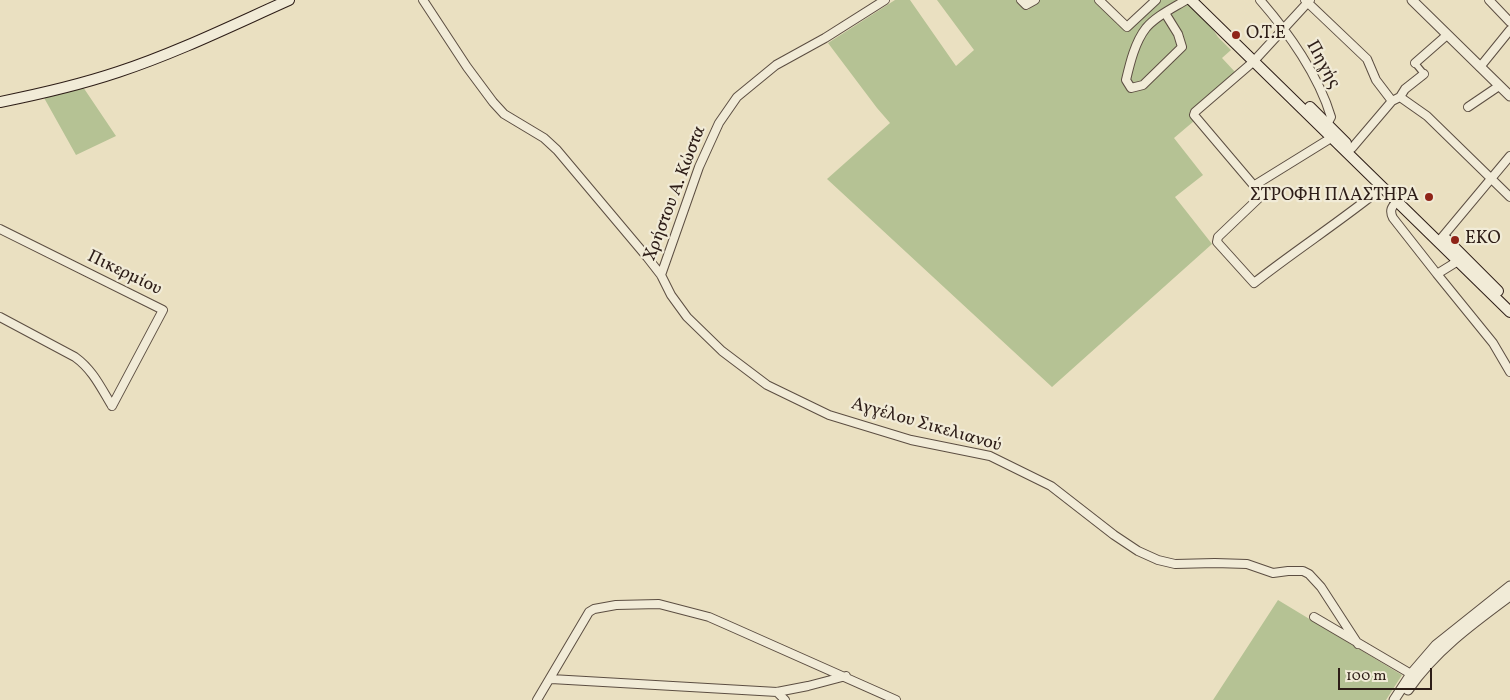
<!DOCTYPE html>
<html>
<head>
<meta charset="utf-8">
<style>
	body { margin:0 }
	#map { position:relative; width:1510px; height:700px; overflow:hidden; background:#eae0c1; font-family:Vollkorn,serif }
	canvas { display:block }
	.scale { position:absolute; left:1338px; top:668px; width:94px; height:22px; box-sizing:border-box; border:2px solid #2d1d17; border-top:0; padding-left:6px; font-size:15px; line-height:18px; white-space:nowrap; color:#2d1d17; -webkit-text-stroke:4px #f1ebd7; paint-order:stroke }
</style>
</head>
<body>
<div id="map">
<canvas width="1510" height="700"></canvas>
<div class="scale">100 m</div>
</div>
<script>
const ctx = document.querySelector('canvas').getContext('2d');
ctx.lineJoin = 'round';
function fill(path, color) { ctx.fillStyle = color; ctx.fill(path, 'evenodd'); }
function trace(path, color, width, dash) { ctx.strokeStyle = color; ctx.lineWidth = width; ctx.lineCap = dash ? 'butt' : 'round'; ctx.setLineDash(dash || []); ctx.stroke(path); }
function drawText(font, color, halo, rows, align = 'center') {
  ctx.font = font + ' Vollkorn,serif'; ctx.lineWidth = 4.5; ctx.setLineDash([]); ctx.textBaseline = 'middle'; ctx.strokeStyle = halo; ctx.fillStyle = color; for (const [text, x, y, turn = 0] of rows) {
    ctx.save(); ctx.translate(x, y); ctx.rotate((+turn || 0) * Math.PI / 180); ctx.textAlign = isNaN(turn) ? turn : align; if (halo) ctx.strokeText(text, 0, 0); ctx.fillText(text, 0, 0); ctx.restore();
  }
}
fill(new Path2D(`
	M895 0H910L956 66 974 50 937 0H1026L1025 6 1028 10 1039 0H1095L1127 31 1159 0H1184L1212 28 1218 37 1231 50 1222 58 1236 73 1189 114 1194 121 1174 138 1203 175 1175 197 1212 244 1052 387 827 179 890 123 877 108 828 43Z
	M83 87 116 136 76 155 43 96Z
	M1278 600 1402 675 1386 700H1213Z`), '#b5c294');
const pedestrian = new Path2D(`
	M1415 63 1424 74`);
const minor = new Path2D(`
	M423 0 467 67 493 102 504 114 544 138 557 150 647 257 661 275 671 295 687 317 722 351 767 385 829 415 911 440 990 456 1051 486 1114 535 1138 551 1158 560 1175 564 1215 563 1247 564 1273 573 1288 571H1303L1309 574 1321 587 1358 644
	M1021 0 1026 5 1035 0
	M1099 0 1127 27 1156 0
	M1260 0C1288 32 1319 76 1331 117L1327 124
	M1305 0 1367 59 1376 80 1392 101 1400 97 1427 116 1510 197
	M1310 0 1253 62 1195 112 1194 115 1261 194 1259 198 1218 237 1217 242 1254 283C1296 250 1341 221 1383 187
	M1489 0 1510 22
	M1165 13 1178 34 1182 47 1143 85 1131 88 1126 80C1130 63 1135 42 1146 28 1156 16 1173 8 1186 0
	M1415 63 1447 35
	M1480 67 1510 30
	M1400 97 1405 89 1424 74
	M1468 107 1499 86
	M1352 148 1392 101
	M1255 185 1331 138
	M1397 201C1392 207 1389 210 1393 218L1437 274
	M0 229 163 310 112 406
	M1439 241 1510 156
	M1458 261 1437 274 1493 343 1510 372
	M661 275 699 167 719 123 737 97 776 65 825 38 885 0
	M0 317 75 357C93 370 101 388 112 406
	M1314 617 1411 674
	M551 679 777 692 808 686 846 676
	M777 692 785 700
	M537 700 589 612 594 609 616 605 659 604 709 617 734 628 896 700`);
const tertiary = new Path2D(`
	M1412 0 1510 96
	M1408 690C1435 651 1472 624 1510 596
	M1394 700 1411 674 1436 645 1510 586`);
const secondary = new Path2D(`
	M1191 0 1510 312
	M0 102C40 94 79 85 118 72 176 53 233 25 289 0
	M1310 107 1346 143
	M1445 238 1498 291`);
trace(pedestrian, '#5c4e42', 8);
trace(minor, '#5c4e42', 10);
trace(tertiary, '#5c4e42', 11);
trace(secondary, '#2d1d17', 12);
trace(pedestrian, '#f1ebd7', 5.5);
trace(minor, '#f1ebd7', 8);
trace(tertiary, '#f1ebd7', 9);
trace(secondary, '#f1ebd7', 10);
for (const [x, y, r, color] of [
	[1236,35,5,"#8f2418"],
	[1429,197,5,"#8f2418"],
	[1455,240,5,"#8f2418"]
]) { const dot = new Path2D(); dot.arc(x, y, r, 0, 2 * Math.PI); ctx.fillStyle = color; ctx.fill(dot); trace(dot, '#f1ebd7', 2); }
drawText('18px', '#2d1d17', '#f1ebd7', [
	["Ο.Τ.Ε",1246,35],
	["ΣΤΡΟΦΗ ΠΛΑΣΤΗΡΑ",1419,197,"right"],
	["ΕΚΟ",1465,240]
], 'left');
drawText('18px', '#2d1d17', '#f1ebd7', [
	["Πηγής",1322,65,61],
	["Χρήστου Α. Κώστα",676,194,-69],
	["Πικερμίου",124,274,26],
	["Αγγέλου Σικελιανού",926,426,16]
]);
</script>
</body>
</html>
